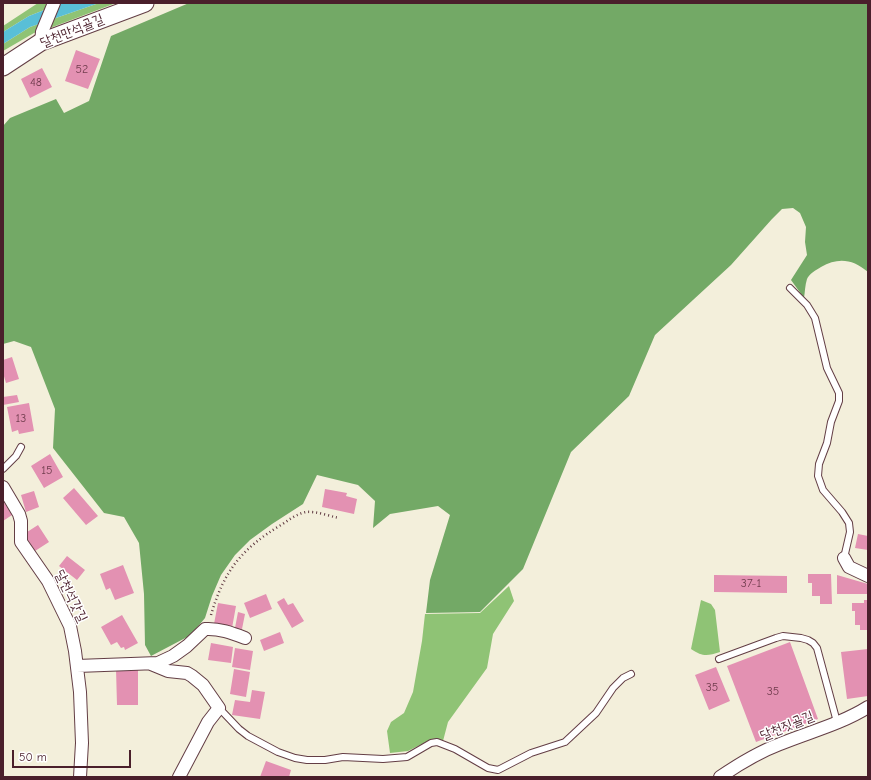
<!DOCTYPE html>
<html>
<head>
<meta charset="utf-8">
<style>
	body { margin:0 }
	#map { position:relative; width:871px; height:780px; overflow:hidden; background:#f3efdb; font-family:"Comic Neue",sans-serif }
	canvas { display:block }
	.frame { position:absolute; inset:0; border:4px solid #4a1f2b; pointer-events:none }
	.scale { position:absolute; left:12px; top:750px; width:119px; height:18px; box-sizing:border-box; border:2px solid #4a1f2b; border-top:0; padding-left:5px; font-size:12px; line-height:14px; white-space:nowrap; color:#4a1f2b; -webkit-text-stroke:3px #fff; paint-order:stroke }
</style>
</head>
<body>
<div id="map">
<canvas width="871" height="780"></canvas>
<div class="frame"></div>
<div class="scale">50 m</div>
</div>
<script>
const ctx = document.querySelector('canvas').getContext('2d');
ctx.lineJoin = 'round';
function fill(path, color) { ctx.fillStyle = color; ctx.fill(path, 'evenodd'); }
function trace(path, color, width, dash) { ctx.strokeStyle = color; ctx.lineWidth = width; ctx.lineCap = dash ? 'butt' : 'round'; ctx.setLineDash(dash || []); ctx.stroke(path); }
function drawText(font, color, halo, rows, align = 'center') {
  ctx.font = font + ' "Comic Neue","Poor Story",sans-serif'; ctx.lineWidth = 3; ctx.setLineDash([]); ctx.textBaseline = 'middle'; ctx.strokeStyle = halo; ctx.fillStyle = color; for (const [text, x, y, turn = 0] of rows) {
    ctx.save(); ctx.translate(x, y); ctx.rotate((+turn || 0) * Math.PI / 180); ctx.textAlign = isNaN(turn) ? turn : align; if (halo) ctx.strokeText(text, 0, 0); ctx.fillText(text, 0, 0); ctx.restore();
  }
}
fill(new Path2D(`
	M38 3H62L29 16 3 32V26Z
	M99 3H116L50 28 34 33 3 51V44L30 27Z
	M509 586 514 601 493 634 487 668 448 722 443 741 430 740 408 751 390 753 387 731 391 722 404 713 413 692 422 641 425 614 480 613Z
	M701 600 711 604 715 610 720 652C707 656 703 657 691 649Z`), '#8fc375');
fill(new Path2D(`
	M189 3H868V272C853 259 838 257 821 267 816 270 809 274 807 279 805 285 805 292 804 298L791 280 807 255 805 242 806 227 800 213 793 208 782 209 772 219 731 265 655 335 629 396 571 452 523 569 480 612 426 613 430 580 450 515 438 506 390 514 373 528 375 501 358 485 317 475 303 504 272 524 250 540 235 555 221 575 212 596 205 618 191 635 151 656 145 645 144 594 139 543 124 517 104 513 53 448 55 409 31 347 14 341 3 344V126L10 118 56 99 64 113 89 101 111 36Z`), '#73a966');
fill(new Path2D(`
	M62 3H99L30 27 3 44V32L29 16Z`), '#59bfd7');
fill(new Path2D(`
	M76 50 100 59 88 89 65 81Z
	M42 68 52 87 30 98 21 79Z
	M12 357 19 379 6 383 3 373V360Z
	M17 395 19 402 3 405V397Z
	M29 403 34 431 19 434 18 430 12 432 7 407Z
	M50 454 63 477 44 488 31 466Z
	M74 488 98 516 86 525 63 498Z
	M325 489 347 493 346 496 357 499 354 514 322 507Z
	M34 491 39 507 26 512 21 495Z
	M3 501 12 515 3 521Z
	M38 525 49 542 35 551 24 534Z
	M858 534 868 536V550L855 548Z
	M67 556 85 570 77 580 59 566Z
	M123 565 134 593 115 600 110 588 106 590 100 574Z
	M808 574H831L832 604H820V596H812V583H808Z
	M714 575 787 576V593L714 592Z
	M837 575 868 584V594H837Z
	M266 594 272 609 250 618 244 603Z
	M284 598 288 605 293 603 304 621 292 628 277 602Z
	M864 600H868V630H860V625H855V611H852V603H864Z
	M218 603 236 606 232 628 214 624Z
	M238 612 245 614 242 629 235 628Z
	M122 615 138 643 125 650 124 647 121 648 117 642 111 645 101 627Z
	M280 632 284 643 264 651 260 640Z
	M790 642 818 719 756 742 727 666Z
	M211 643 233 647 231 663 208 660Z
	M235 648 253 651 250 670 232 667Z
	M868 649V696L847 699 841 652Z
	M716 667 730 701 709 710 695 675Z
	M116 669H138V705H117Z
	M234 669 250 672 246 697 230 694Z
	M252 690 265 692 260 719 232 715 235 700 250 702Z
	M266 761 291 770 289 777H260Z`), '#e391b2');
const lane = new Path2D(`
	M790 288 807 305 815 318 827 368 839 393V401L831 422 827 443 819 464 818 476 823 490 842 512 849 523 850 532 844 558
	M3 469 16 456 21 447
	M719 659 776 638 783 636 801 638 808 640 813 643 817 648 837 722
	M219 708 239 729 248 736 278 752 295 758 307 760H325L343 757 383 759 407 757 431 743 437 742 455 749 488 768 498 770 531 753 565 742 596 713 613 688 623 678 631 674`);
const street = new Path2D(`
	M41 42 42 32 54 3
	M3 487 19 514 21 521V542L48 581 70 626 75 651 80 692 82 743 80 777
	M844 558 849 567 868 576
	M151 664 168 671 187 673 192 676 203 685 219 708 208 722 179 777
	M77 666 158 663 173 656 187 646 205 629C219 628 232 633 245 638
	M720 777C739 764 759 752 780 744 809 732 841 724 868 707`);
const secondary = new Path2D(`
	M3 67 41 42 145 3`);
trace(lane, '#633e45', 8);
trace(street, '#633e45', 14);
trace(secondary, '#633e45', 19);
trace(new Path2D(`
	M211 615C224 571 241 549 281 525 289 520 296 514 306 512 316 511 329 516 339 518`), '#633e45', 2.5, [1, 3]);
trace(lane, '#fff', 6);
trace(street, '#fff', 12);
trace(secondary, '#fff', 17);
drawText('12px', '#703c4d', null, [
	["52",82,70],
	["48",36,83],
	["13",21,419],
	["15",47,471],
	["37-1",751,584],
	["35",712,688],
	["35",773,692]
]);
drawText('14px', '#4a1f2b', '#fff', [
	["달천만석골길",72,31,-22],
	["달천석갓길",71,596,64],
	["달천짓골길",787,726,-22]
]);
</script>
</body>
</html>
